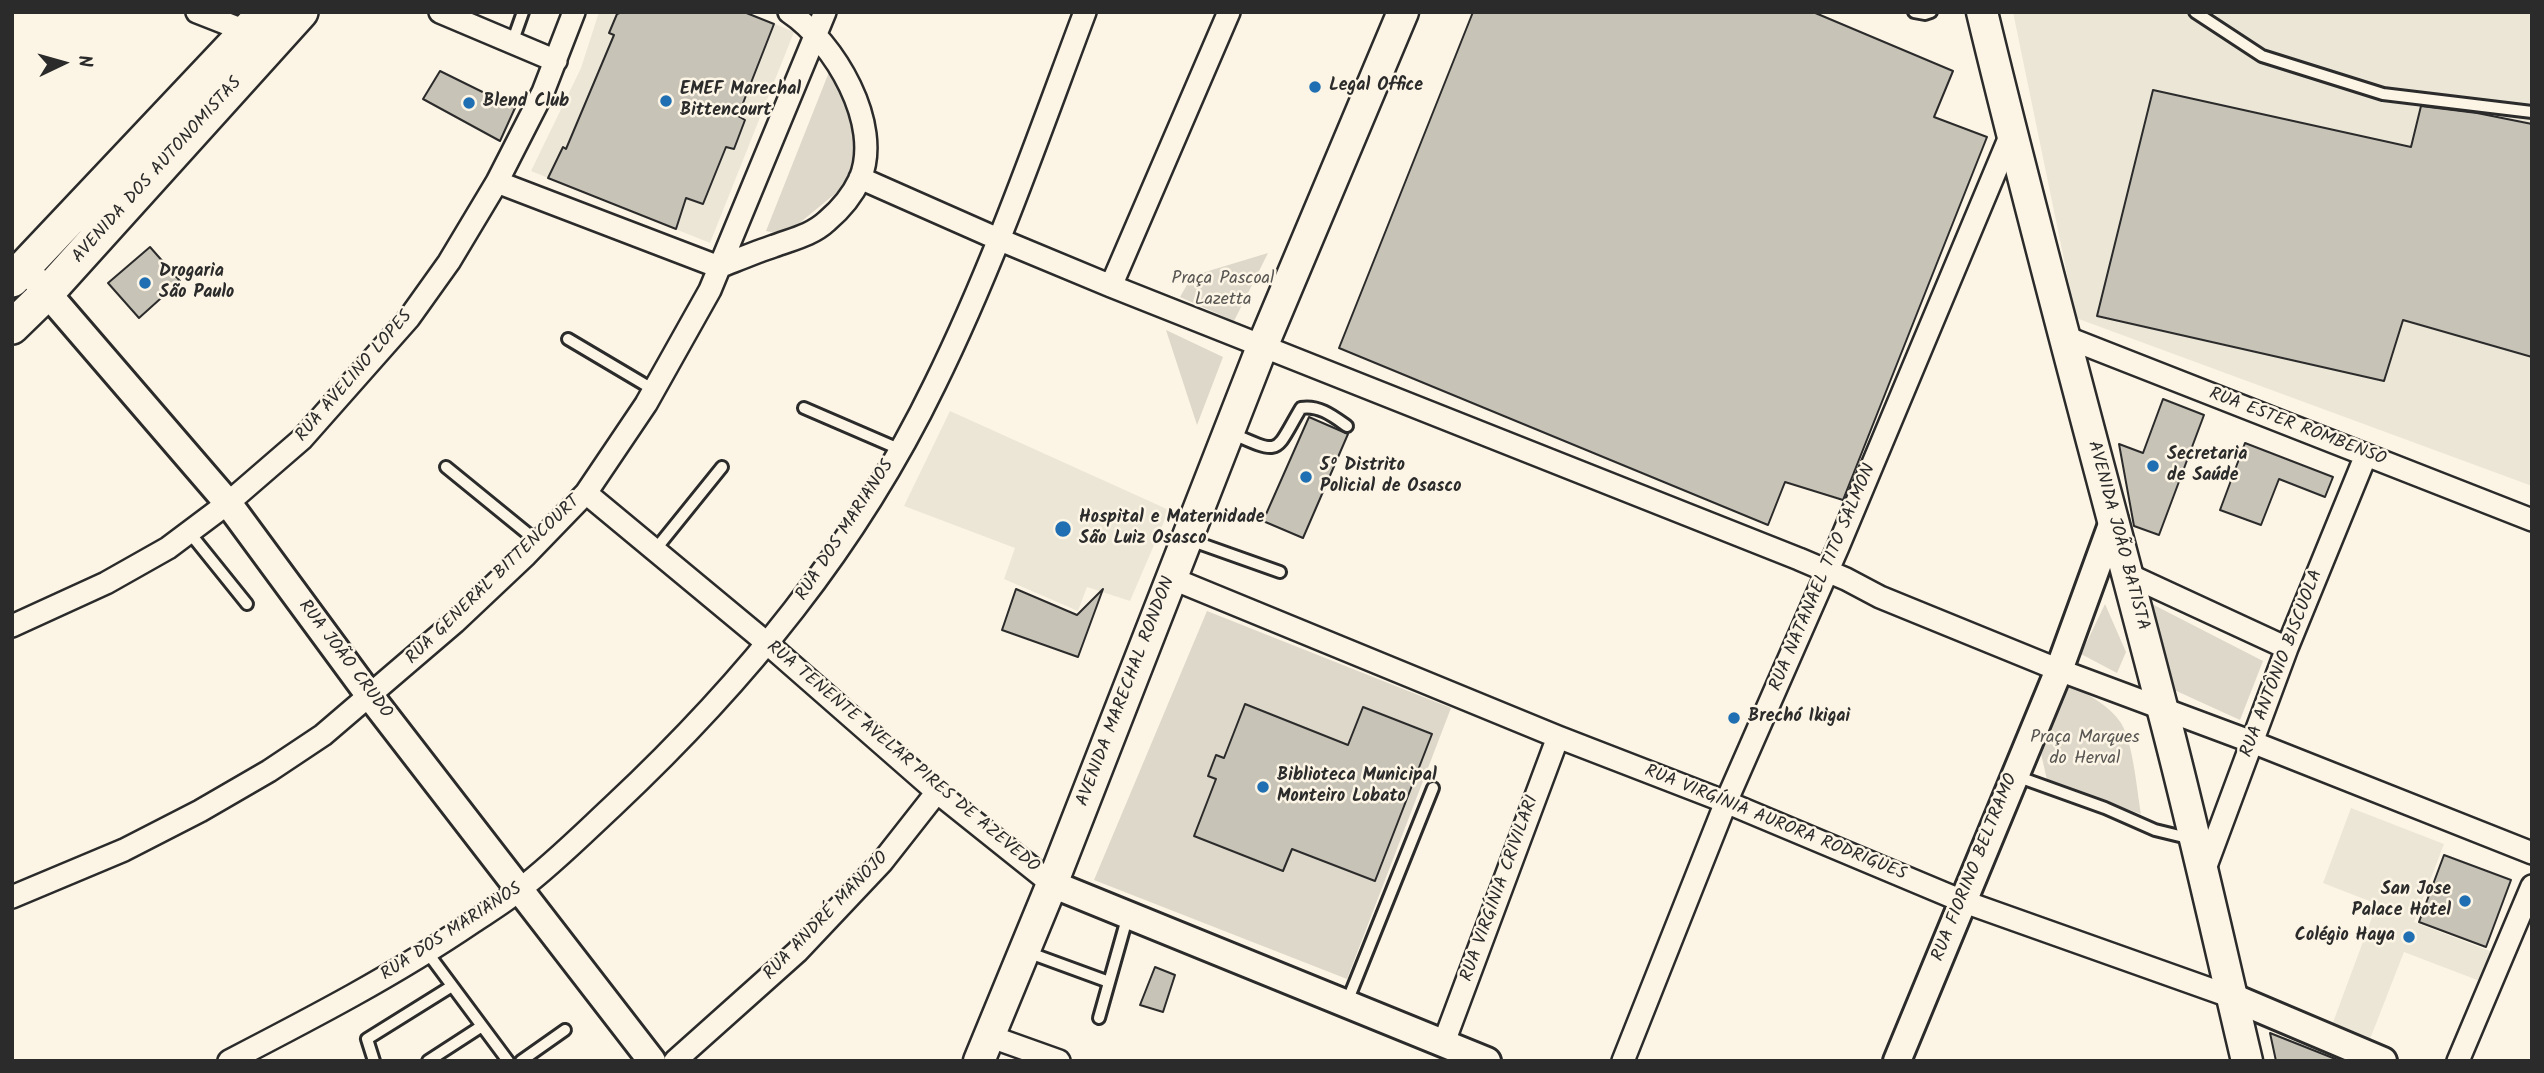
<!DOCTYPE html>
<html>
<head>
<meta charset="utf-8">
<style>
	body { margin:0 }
	#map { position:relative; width:2544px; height:1073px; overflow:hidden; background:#fcf5e5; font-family:Kalam,sans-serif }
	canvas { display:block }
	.frame { position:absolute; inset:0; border:14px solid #2b2b2b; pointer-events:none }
	.north { position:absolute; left:28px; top:28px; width:70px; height:70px; -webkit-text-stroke:5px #fcf5e5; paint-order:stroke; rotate:85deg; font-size:19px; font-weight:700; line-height:28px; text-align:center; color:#2b2b2b }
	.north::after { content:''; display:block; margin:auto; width:24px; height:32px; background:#2b2b2b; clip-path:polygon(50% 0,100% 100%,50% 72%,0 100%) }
</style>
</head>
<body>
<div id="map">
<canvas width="2544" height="1073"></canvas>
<div class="frame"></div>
<div class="north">N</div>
</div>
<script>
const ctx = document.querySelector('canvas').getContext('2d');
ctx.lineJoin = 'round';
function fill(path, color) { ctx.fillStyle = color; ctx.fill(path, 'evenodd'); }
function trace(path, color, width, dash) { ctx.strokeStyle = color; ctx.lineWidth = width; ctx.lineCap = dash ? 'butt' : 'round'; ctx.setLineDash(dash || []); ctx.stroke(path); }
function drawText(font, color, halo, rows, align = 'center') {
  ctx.font = font + ' Kalam,sans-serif'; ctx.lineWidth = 5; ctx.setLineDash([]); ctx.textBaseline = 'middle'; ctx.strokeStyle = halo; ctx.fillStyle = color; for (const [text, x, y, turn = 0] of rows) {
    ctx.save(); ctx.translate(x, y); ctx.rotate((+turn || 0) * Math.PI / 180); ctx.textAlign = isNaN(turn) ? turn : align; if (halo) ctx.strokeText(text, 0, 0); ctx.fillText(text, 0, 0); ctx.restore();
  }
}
fill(new Path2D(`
	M599 12H747L794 32 710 243 531 171 581 68Z
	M2013 12H2532V486L2076 318Z
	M950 411 1169 510 1130 601 1087 587 1078 611 1004 579 1015 548 904 506Z
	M2351 808 2444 844 2414 922 2495 953 2485 983 2404 952 2370 1039 2332 1025 2377 904 2323 883Z`), '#ece6d7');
fill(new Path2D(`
	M829 72 853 105 857 148 849 177 842 188 785 235 766 231Z
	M1268 253 1234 321 1180 297 1192 276Z
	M1166 330 1223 357 1197 425Z
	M2148 602 2263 661 2240 720 2172 689Z
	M2105 604 2126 652 2117 673 2081 654Z
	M1207 611 1451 708 1347 979 1094 880Z
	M2068 685C2088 694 2109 705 2121 723 2133 742 2137 791 2141 814L2047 780 2040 749Z`), '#ded8ca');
const building = new Path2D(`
	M622 12H744L774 24 738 116 745 120 734 149 726 147 703 204 686 198 676 229 548 178 563 147 566 149 614 35 609 33 617 14Z
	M1473 12H1813L1953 71 1934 117 1987 137 1843 500 1785 482 1768 525 1339 348Z
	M440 71 515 108 500 141 423 99Z
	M2153 90 2411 147 2421 106 2477 113 2532 124V357L2403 320 2384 381 2097 316Z
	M150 247 180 281 139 318 108 283Z
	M2163 399 2204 415 2159 535 2134 526 2119 444 2143 453Z
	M1309 417 1348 434 1303 538 1263 521Z
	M2245 443 2333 477 2325 497 2279 479 2261 525 2220 510Z
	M1016 589 1077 615 1103 589 1078 657 1002 630Z
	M1245 704 1348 745 1363 707 1432 734 1375 881 1292 849 1283 871 1194 836 1216 779 1208 776 1216 755 1224 758Z
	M2444 855 2511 880 2486 947 2419 922Z
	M1155 967 1175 975 1163 1012 1140 1005Z
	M2270 1033 2338 1060V1061H2276Z`);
fill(building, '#c8c3b7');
trace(building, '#2b2b2b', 2);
const service = new Path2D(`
	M1914 12 1925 14 1931 12
	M2195 12 2262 56 2383 94 2532 112
	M512 43 523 12
	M568 339 654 390
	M804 408 899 449
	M1231 433C1283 456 1274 453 1301 408 1319 405 1333 416 1347 426
	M446 467 538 542
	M189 532 247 604
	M1187 539 1280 572
	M655 550 722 467
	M2016 776 2105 808 2155 830 2192 839
	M427 952 508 1061
	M1027 952 1109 982
	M1347 1002 1433 788
	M1099 1018 1128 915
	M374 1061 367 1039 452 986
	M428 1061 482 1026
	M521 1061 565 1030`);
const minor = new Path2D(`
	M197 12 248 32
	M440 12 556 61
	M860 178 998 239 1111 286 1799 559 1846 579 1880 597 2059 670 2252 742 2532 853
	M497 182 719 267C737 260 756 252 774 246 793 239 812 235 827 221 840 210 853 194 860 179 883 124 834 42 789 12
	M1111 286 1229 12
	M2063 336 2532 520
	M586 493 768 644 937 792 1052 884
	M2127 574 2287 648
	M1171 578 1558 737 1726 802 1962 901 2232 997
	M12 626 106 583 168 548 228 503 302 439 409 318 449 262 497 182 543 92 574 12
	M2203 874 2287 648 2366 455
	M12 897 124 850 200 811 269 771 323 735 455 622 526 555 586 493 646 404 710 290 825 12
	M989 1036 1059 1061
	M1444 1042 1558 737
	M229 1061C312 1018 395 975 473 922 488 912 505 902 519 890 552 865 583 834 613 806 745 682 856 547 935 384 994 264 1038 137 1085 12
	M675 1061 797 952 882 862 937 792
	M1623 1061 1726 802 1838 547 2011 134
	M2458 1061 2532 886`);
const tertiary = new Path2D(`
	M36 280 228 503 370 696 652 1061
	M1052 884 1487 1061
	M2232 997 2383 1061
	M1897 1061 2059 670 2114 519`);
const secondary = new Path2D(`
	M1982 12C2038 245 2102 475 2162 707 2193 824 2219 943 2247 1061
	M979 1061 1052 884 1262 347 1403 12`);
const primary = new Path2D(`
	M12 280 265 12
	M12 327 48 292 301 12`);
trace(service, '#2b2b2b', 16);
trace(minor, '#2b2b2b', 26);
trace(tertiary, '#2b2b2b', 32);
trace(secondary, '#2b2b2b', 35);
trace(primary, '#2b2b2b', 38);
trace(service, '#fcf5e5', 10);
trace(minor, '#fcf5e5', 21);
trace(tertiary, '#fcf5e5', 26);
trace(secondary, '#fcf5e5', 30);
trace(primary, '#fcf5e5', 33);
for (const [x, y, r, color] of [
	[1315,87,7,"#1f6fb2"],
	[666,101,7,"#1f6fb2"],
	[469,103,7,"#1f6fb2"],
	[145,283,7,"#1f6fb2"],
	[2153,466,7,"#1f6fb2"],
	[1306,477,7,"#1f6fb2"],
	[1063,529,9,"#1f6fb2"],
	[1734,718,7,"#1f6fb2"],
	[1263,787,7,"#1f6fb2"],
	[2465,901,7,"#1f6fb2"],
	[2409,937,7,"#1f6fb2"]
]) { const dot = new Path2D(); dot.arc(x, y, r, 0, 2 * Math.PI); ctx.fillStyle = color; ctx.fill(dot); trace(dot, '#fcf5e5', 2.5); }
drawText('bold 18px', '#2b2b2b', '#fcf5e5', [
	["Legal Office",1329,87],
	["EMEF Marechal",680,91],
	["Bittencourt",680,112],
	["Blend Club",483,103],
	["Drogaria",159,273],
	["São Paulo",159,294],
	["Secretaria",2167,456],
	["de Saúde",2167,477],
	["5º Distrito",1320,467],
	["Policial de Osasco",1320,488],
	["Hospital e Maternidade",1079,519],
	["São Luiz Osasco",1079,540],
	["Brechó Ikigai",1748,718],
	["Biblioteca Municipal",1277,777],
	["Monteiro Lobato",1277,798],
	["San Jose",2451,891,"right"],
	["Palace Hotel",2451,912,"right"],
	["Colégio Haya",2395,937,"right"]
], 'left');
drawText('18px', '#2b2b2b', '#fcf5e5', [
	["AVENIDA DOS AUTONOMISTAS",158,171,-48],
	["RUA AVELINO LOPES",355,377,-49],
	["RUA ESTER ROMBENSO",2297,428,21],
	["RUA DOS MARIANOS",846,531,-57],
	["AVENIDA JOÃO BATISTA",2117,536,75],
	["RUA NATANAEL TITO SALMON",1824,578,-67],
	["RUA GENERAL BITTENCOURT",494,581,-44],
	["RUA JOÃO CRUDO",344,660,53],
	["RUA ANTÔNIO BISCUOLA",2283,664,-69],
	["AVENIDA MARECHAL RONDON",1127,692,-69],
	["RUA TENENTE AVELAR PIRES DE AZEVEDO",902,758,40],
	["RUA VIRGÍNIA AURORA RODRIGUES",1775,824,22],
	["RUA FIORINO BELTRAMO",1976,868,-68],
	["RUA VIRGÍNIA CRIVILARI",1501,889,-70],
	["RUA ANDRÉ MANOJO",827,917,-46],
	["RUA DOS MARIANOS",452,933,-33]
]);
drawText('18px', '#585653', '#fcf5e5', [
	["Praça Pascoal",1223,280],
	["Lazetta",1223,301],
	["Praça Marques",2085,739],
	["do Herval",2085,760]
]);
</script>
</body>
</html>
